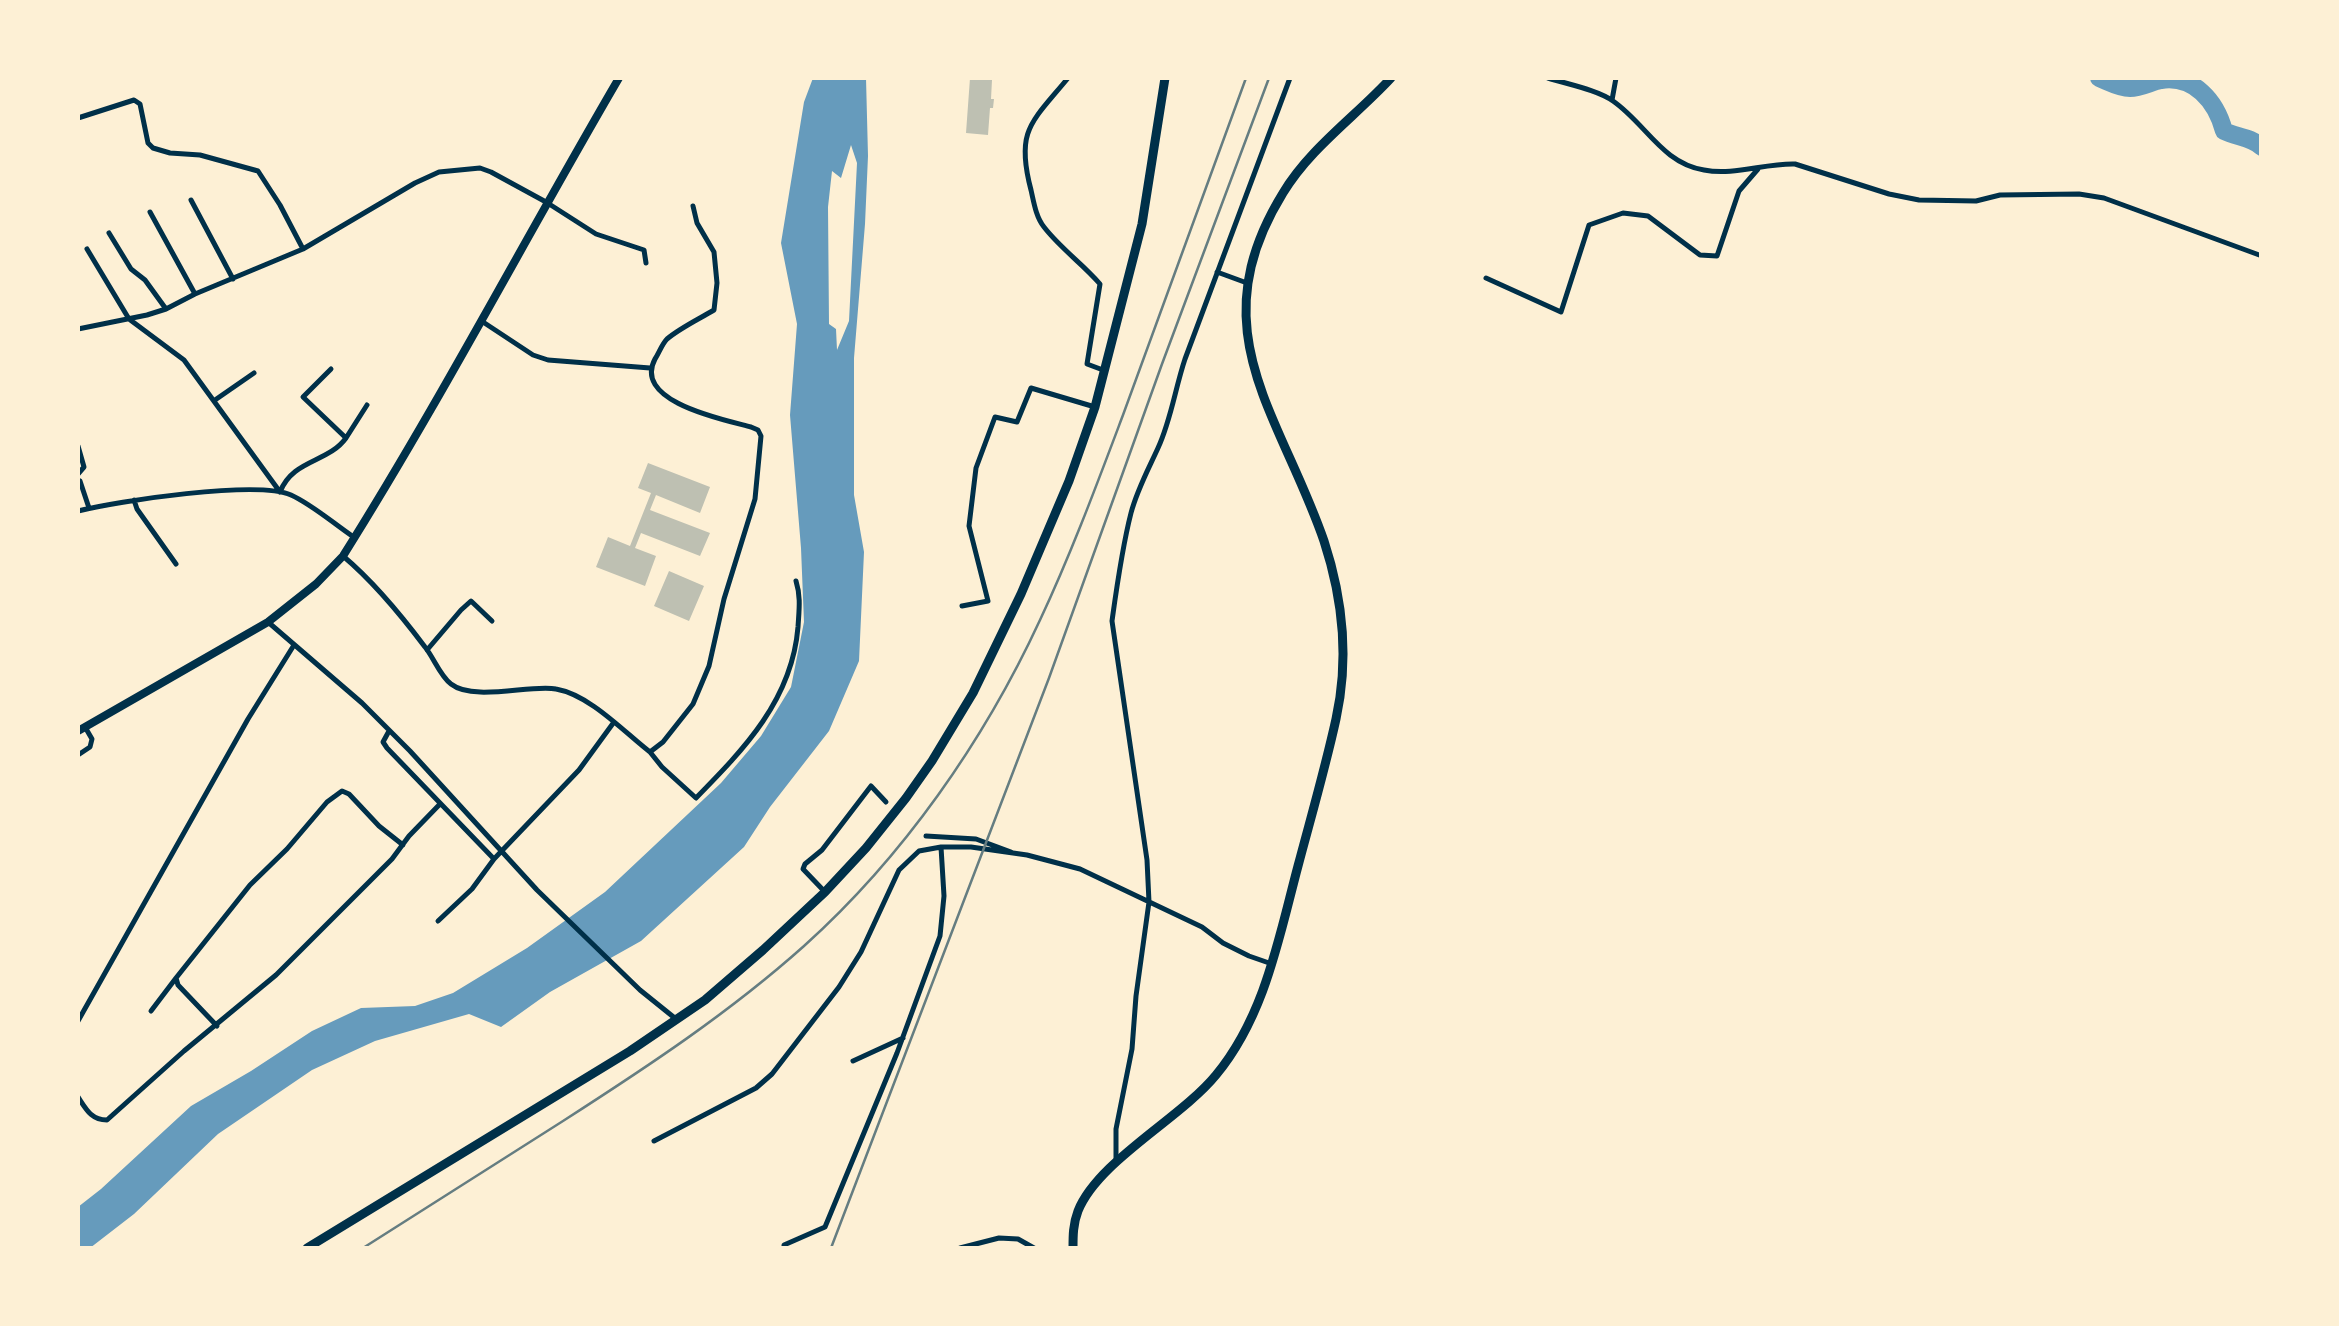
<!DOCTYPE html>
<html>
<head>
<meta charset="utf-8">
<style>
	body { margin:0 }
	#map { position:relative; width:2339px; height:1326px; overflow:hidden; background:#fdf0d5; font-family:Helvetica,sans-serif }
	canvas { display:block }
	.frame { position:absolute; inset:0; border:80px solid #fdf0d5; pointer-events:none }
</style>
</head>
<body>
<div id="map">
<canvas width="2339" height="1326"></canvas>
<div class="frame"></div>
</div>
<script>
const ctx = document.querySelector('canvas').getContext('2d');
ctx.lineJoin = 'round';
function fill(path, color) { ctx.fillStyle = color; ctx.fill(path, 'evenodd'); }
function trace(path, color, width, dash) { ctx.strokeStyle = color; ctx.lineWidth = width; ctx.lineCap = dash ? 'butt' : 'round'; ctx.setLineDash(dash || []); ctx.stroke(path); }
fill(new Path2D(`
	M813 78H866L868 156 865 224 854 358V495L864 552 859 661 829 731 770 807 744 847 641 941 550 992 501 1027 469 1014 375 1041 312 1070 218 1134 134 1214 90 1248H78V1207L101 1189 191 1106 251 1071 312 1031 361 1008 415 1006 453 993 527 948 605 892 721 783 761 736 791 687 804 622 801 548 790 415 797 324 781 243 804 102ZM851 145 857 163 849 321 837 350 836 329 829 324 828 207 832 171 841 178Z`), '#669bbc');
trace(new Path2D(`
	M2099 78C2109 82 2119 88 2130 88 2141 88 2151 82 2161 80 2194 75 2216 101 2224 131 2236 137 2251 137 2262 147`), '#669bbc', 18);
fill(new Path2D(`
	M970 78 992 80 991 99H994L993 108H990L988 135 966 133Z
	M648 463 710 487 700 513 656 495 650 510 710 533 700 556 641 533 635 548 656 556 645 586 596 567 608 537 630 546 651 493 638 488Z
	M669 571 704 586 689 621 654 606Z`), '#bec0b2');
trace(new Path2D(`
	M1068 78C1032 122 1015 130 1031 190 1034 203 1036 217 1044 227 1061 249 1083 264 1100 284L1087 364 1103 370
	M1548 78C1567 84 1598 90 1613 101 1646 124 1662 163 1704 170 1734 176 1765 163 1795 164L1889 194 1919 200 1976 201 2000 195 2079 194 2104 198 2262 256
	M1612 100 1616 78
	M78 118 134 100 140 104 148 143 153 148 170 153 200 155 258 171 280 205 303 249
	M191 200 233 279
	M150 212 195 294
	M109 233 131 269 145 280 166 309
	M87 249 129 319 184 360 280 492
	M1217 272 1247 283
	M1486 278 1561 312 1589 225 1623 213 1648 216 1700 255 1717 256 1739 191 1758 169
	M483 322 533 355 548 360 650 368
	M78 329 147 315 166 309 195 294 303 249 415 183 439 172 480 168 491 172 546 202 596 234 644 250 646 263
	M215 400 254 373
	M346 438 367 405
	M78 446 84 467 78 474
	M78 480 80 481 89 508
	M280 492C293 459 328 463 346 438L303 397 331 369
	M134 500 137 509 176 564
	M78 511C117 501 257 480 291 495 313 505 334 524 355 538
	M343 556C374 582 401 615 425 647 434 658 440 676 451 684 474 702 531 684 556 689 590 695 624 732 650 752L663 742 693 704 709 666 724 599 755 499 761 436 758 430 751 427C725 420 632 402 655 359 659 353 662 344 667 339 680 328 699 319 714 310L717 283 714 252 697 223 693 206
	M962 606 988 601 969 526 976 468 995 417 1017 422 1031 388 1095 407
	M268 622 362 703 410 751 537 890 640 990 676 1019
	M427 650 461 610 471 601 492 621
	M389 731 383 742 387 748 494 859 579 770 614 722
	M650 752 662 767 696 798C744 749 792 700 798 627 799 610 801 597 796 581
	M78 755 90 747 92 739 85 727
	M926 836 976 839 1011 852
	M825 892 803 869 805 864 822 850 871 786 886 802
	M438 921 472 889 494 859
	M151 1011 176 978
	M78 1021 248 719 294 645
	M217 1026 178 985 176 978 250 885 287 849 327 802 342 791 349 794 379 826 403 845
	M853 1061 903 1038
	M78 1097C86 1109 91 1120 107 1120L184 1051 276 975 392 859 409 836 440 804
	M654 1141 756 1088 772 1074 839 987 861 952 899 870 919 851 941 847H971L1027 855 1080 869 1202 927 1223 943 1249 956 1272 964
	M1116 1158V1129L1132 1049 1136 996 1149 902 1147 860 1112 621C1117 585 1122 548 1131 513 1137 490 1148 470 1158 448 1171 420 1175 389 1185 359L1290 78
	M784 1248V1245L825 1227 897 1053 940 936 944 896 941 847
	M960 1248 999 1238 1018 1239 1034 1248`), '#003049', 5);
trace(new Path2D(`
	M78 731 268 622 316 584 343 556C441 400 526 237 619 78`), '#003049', 8);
trace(new Path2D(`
	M1073 1248C1073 1236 1073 1224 1078 1211 1098 1161 1180 1119 1216 1075 1265 1016 1279 937 1298 866 1311 817 1325 769 1336 719 1349 660 1343 599 1324 541 1280 413 1198 331 1283 193 1310 148 1356 116 1391 78`), '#003049', 9);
trace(new Path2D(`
	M307 1248 630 1051 705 1000 763 950 825 892 866 848 906 798 932 761 973 693 1021 594 1069 481 1095 407 1142 224 1165 78`), '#003049', 9);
trace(new Path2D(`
	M363 1248C430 1206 496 1163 563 1121 647 1067 729 1013 804 946 903 857 984 741 1040 620 1071 554 1097 484 1123 415 1165 303 1204 190 1246 78
	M831 1248 1049 678 1162 364 1269 78`), '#657d81', 2.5);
</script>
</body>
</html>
